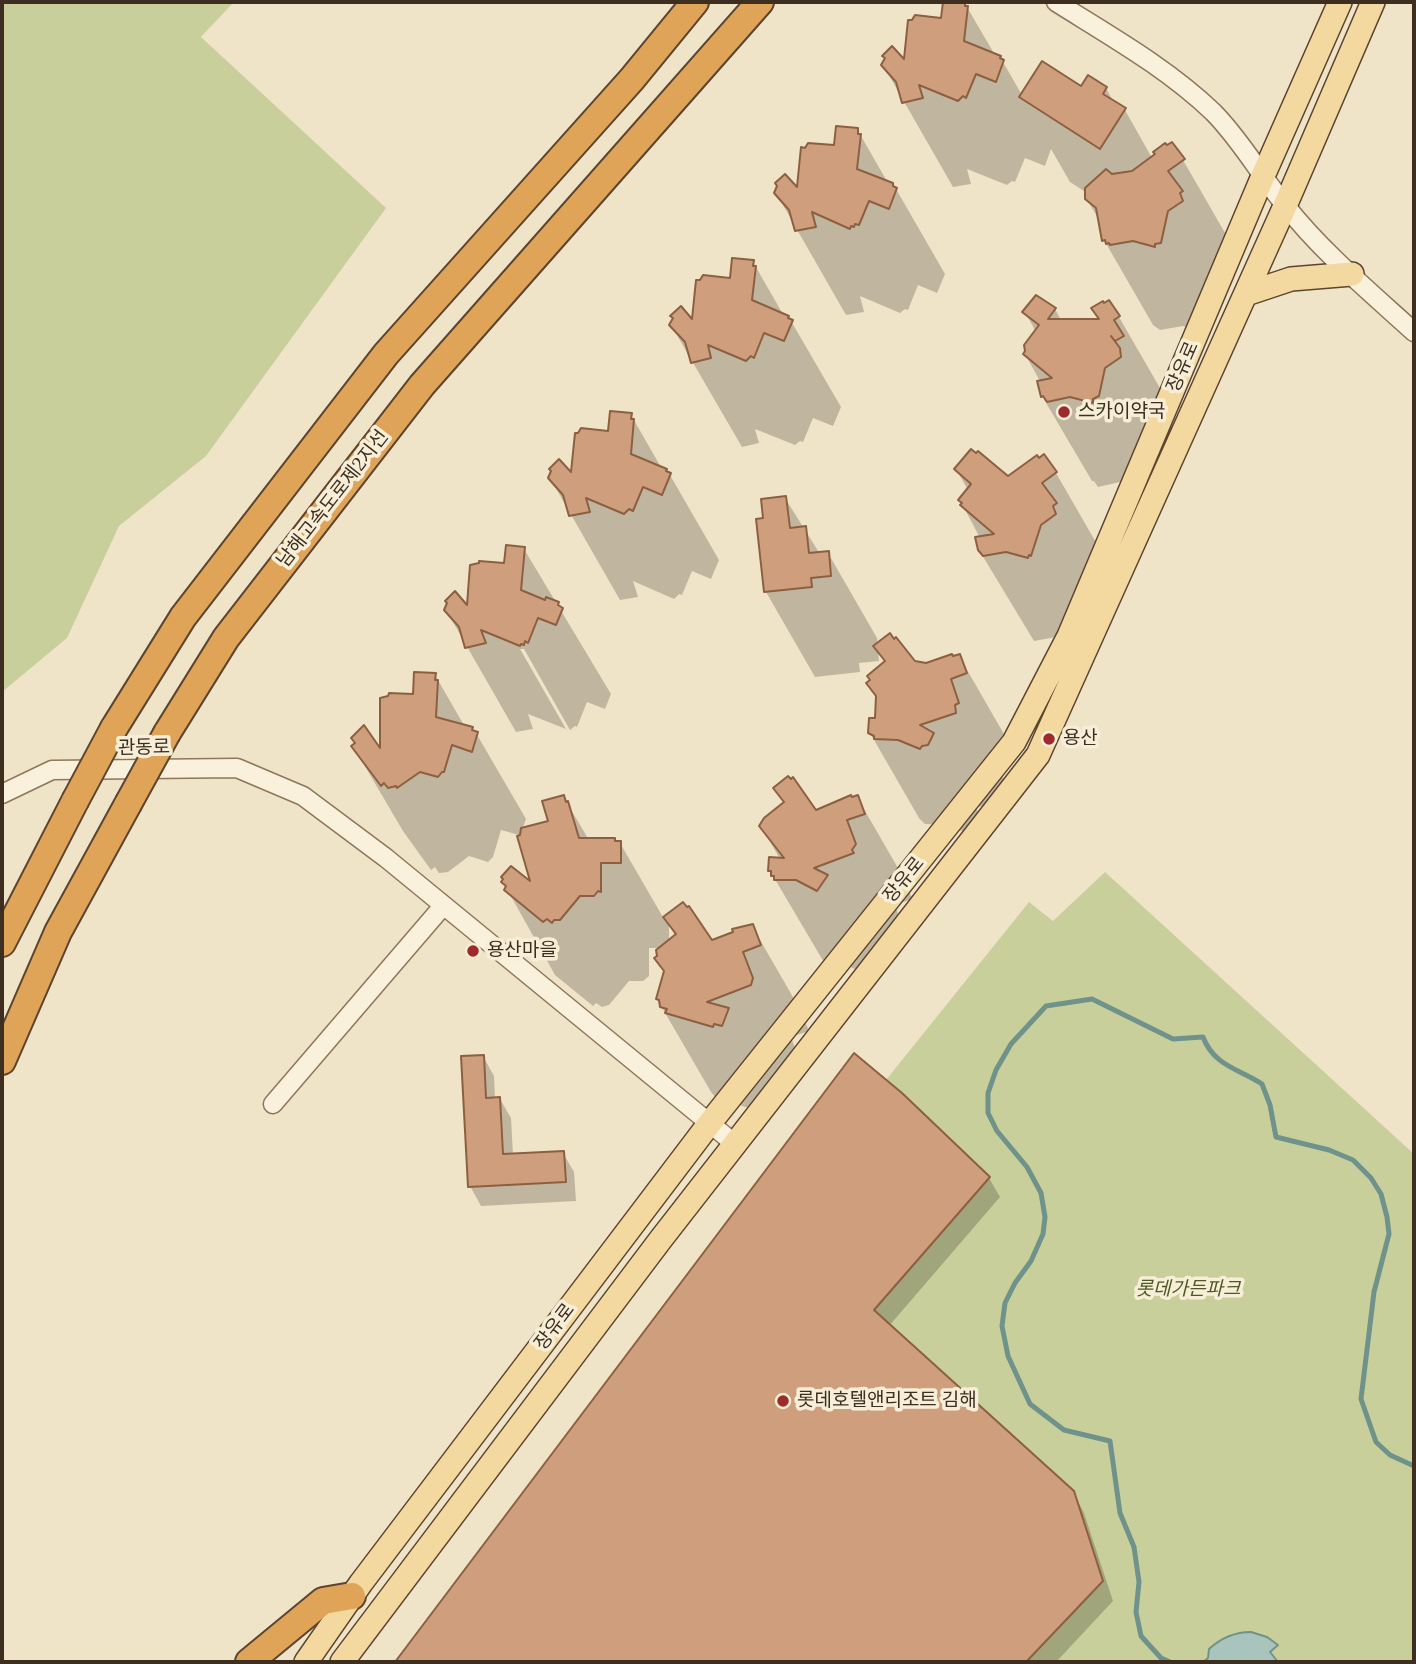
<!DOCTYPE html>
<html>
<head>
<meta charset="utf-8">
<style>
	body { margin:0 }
	#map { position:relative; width:1416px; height:1664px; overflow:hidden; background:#f0e4c8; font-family:Lora,serif }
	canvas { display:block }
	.frame { position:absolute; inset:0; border:4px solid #3d2e20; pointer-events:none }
</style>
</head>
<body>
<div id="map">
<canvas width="1416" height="1664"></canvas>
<div class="frame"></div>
</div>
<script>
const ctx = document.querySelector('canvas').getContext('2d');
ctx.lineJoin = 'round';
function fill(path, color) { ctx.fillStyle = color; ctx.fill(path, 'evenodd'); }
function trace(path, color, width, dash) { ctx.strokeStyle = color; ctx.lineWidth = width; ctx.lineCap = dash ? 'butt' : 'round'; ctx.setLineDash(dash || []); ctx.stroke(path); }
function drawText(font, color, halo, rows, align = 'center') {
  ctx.font = font + ' Lora,"Noto Sans KR",serif'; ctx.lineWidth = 7; ctx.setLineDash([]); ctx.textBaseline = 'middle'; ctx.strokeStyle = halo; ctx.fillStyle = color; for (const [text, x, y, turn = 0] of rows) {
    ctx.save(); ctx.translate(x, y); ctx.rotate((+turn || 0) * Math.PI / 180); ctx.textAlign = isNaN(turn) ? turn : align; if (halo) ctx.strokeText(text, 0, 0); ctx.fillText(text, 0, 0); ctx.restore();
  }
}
fill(new Path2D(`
	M2 2H234L201 37 386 208 206 456 119 526 67 638 2 692Z
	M1105 872 1414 1154V1662H1026L1103 1581 1074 1491 874 1310 990 1177 886 1080 1029 902 1053 921Z`), '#c9cf9b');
const water = new Path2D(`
	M1251 1632 1267 1637 1278 1645 1270 1652 1278 1662H1203L1208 1658 1209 1649C1221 1638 1234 1632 1251 1632Z`);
fill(water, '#a9c4bc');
trace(water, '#6f938a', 2);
fill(new Path2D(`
	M945 2H964L995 55 1003 62 1022 95 1082 88H1106L1114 103 1125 110 1152 158 1183 160 1232 245 1228 279 1231 286 1216 296 1203 332 1183 326 1160 330 1153 325 1104 240 1101 223 1086 198 1087 193 1070 182 1051 149 1045 166 1025 158 1015 182 1012 181 1007 185 967 169 971 184 953 187 883 65 905 63 943 20Z
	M857 129 888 183 896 189 945 274 937 293 918 285 908 310 905 309 900 313 860 296 864 312 846 315 776 193 799 191 836 147Z
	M753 262 784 316 791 321 841 407 833 426 813 418 803 442 800 441 795 445 755 429 759 443 742 447 671 325 694 323 731 280Z
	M1055 309 1061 320H1101L1119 317 1168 402 1163 427 1168 435 1169 443 1154 454 1147 482 1141 487 1120 482 1098 487 1094 481H1092L1042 396 1041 383 1025 354 1036 332 1025 312Z
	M631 415 662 469 670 475 719 560 711 579 692 571 682 595 679 594 674 599 633 581 638 597 620 600 550 478 572 476 609 433Z
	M1044 457 1056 473 1105 558 1056 637 1034 641 979 550 980 538 960 500 968 490 956 469 1008 478Z
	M785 498 820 554 828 553 877 638 878 645 914 662 926 665 959 656 1008 741 998 764 1007 789 1004 798 976 808 982 820 969 834 948 825 925 824 919 818 870 733 876 720 878 700 868 683 885 663 878 651 879 661 859 663 860 672 815 677 766 592 765 520Z
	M524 549 611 694 605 709 587 702 577 727 575 726 570 730 524 649H520L566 729 528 714 533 729 516 732 446 610 468 609 505 565Z
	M435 675 465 727 472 729 476 733 526 819 522 830 550 822 564 798 589 840 620 843 664 919 682 904 712 942 752 926 801 1011 809 1031 791 1037 801 1064 800 1070 769 1082 777 1095 762 1112 716 1098 711 1092 657 999 665 974 657 959 662 948H649V976L643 981H629L609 1005 602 1007 596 1003 593 1006 555 975 503 882 533 886 519 835 501 830 493 857 488 862 469 856 448 872 439 873 435 867 431 870 403 831 353 746 357 744 382 754 415 696ZM669 925 676 937 669 942Z
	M775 788 816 812 857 797 906 882 912 899 895 905 904 931 901 939 870 950 876 961 866 975 847 965 825 964 773 876 770 870 780 859 761 826 784 804Z
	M854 1055 989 1178 1000 1197 889 1326 1073 1492 1084 1513 1113 1601 1056 1662H397Z
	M483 1056 494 1076 495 1099H500L511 1118 513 1155 563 1153 574 1172 576 1201 481 1206 470 1186Z`), '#0003');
trace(new Path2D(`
	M1170 1662 1161 1658 1141 1636 1136 1612 1139 1582 1134 1547 1120 1513 1110 1441 1064 1430 1030 1404 1008 1356 1002 1326 1005 1303 1015 1283 1031 1261 1043 1234 1045 1217 1041 1193 1027 1167 997 1131 988 1113V1093L996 1070 1011 1044 1046 1006 1092 999 1173 1039 1203 1037C1214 1066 1239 1069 1262 1084L1270 1105 1276 1137 1329 1150 1353 1160 1371 1178 1381 1194 1387 1217 1389 1234 1374 1292 1361 1399 1376 1442 1390 1455 1414 1466`), '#6f938a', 5);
const building = new Path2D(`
	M943 2H965V6H968L964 41 1001 56 1000 58 1004 60 996 82 976 74 966 98 963 96 958 101 919 85 923 98 902 103 896 82 881 65 885 58 882 56 892 46 904 59 908 20H912L915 15 941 18Z
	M1042 61 1081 86 1088 75 1107 87 1103 94 1126 108 1100 149 1019 97Z
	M836 126 858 128V134H861L857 169 893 183V186L897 188 889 209 869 201 859 225 855 224 854 227 851 226 850 229 812 212 816 227 795 231 789 210 774 193 777 186 775 183 785 174 797 187 801 147 805 148 808 143 834 145Z
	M1172 142 1185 159 1168 171 1183 191 1180 193 1183 201 1168 211 1161 243 1155 244V247L1133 241 1110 245 1109 243 1106 244 1105 240 1102 241 1096 208 1085 199V188L1106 169 1112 174 1132 171 1155 154 1153 152 1165 143 1167 145Z
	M732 258 754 260 753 266H756L752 300 789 316 788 318 793 320 784 341 764 333 754 358 751 356 746 361 708 345 711 358 691 363 685 342 669 325 673 318 670 316 681 306 692 319 696 280H700L703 275 730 278Z
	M1036 295 1056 308 1048 319H1099L1091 308 1103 301 1104 303 1109 300 1120 316 1114 320 1124 336 1115 341 1111 336 1120 348 1121 357 1105 368 1099 396 1093 399V403L1070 397 1047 402 1043 396 1041 397 1037 381 1052 378 1023 354 1025 351 1024 345 1039 325 1022 312Z
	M610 411 632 413 631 419H634L631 454 667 469 666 471 671 473 662 495 643 487 633 511 629 509 624 514 586 498 590 512 569 516 563 495 548 478 551 471 549 469 559 459 571 472 575 433H578L581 428 608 431Z
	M971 449 976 453 978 451 1008 476 1037 455 1039 458 1044 454 1057 472 1042 483 1057 503 1053 506 1056 514 1041 525 1031 556 1029 555 1028 558 1006 552 983 556 978 550 975 537 994 534 960 505 962 503 958 500 971 484 954 469Z
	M786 496 790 528 806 526 809 553 829 551 831 576 811 578 812 587 764 592 756 519 763 518 761 499Z
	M506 545 525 547 521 590 545 600 546 597 559 602 558 605 563 608 556 625 538 618 528 643 525 641 524 645 521 644 520 646 481 630 486 643 465 648 459 627 444 610 447 603 445 601 455 591 467 605 470 565 479 563V561L504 563Z
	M890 633 894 639 896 637 915 661 926 663 952 654 953 656 960 654 967 673 951 679 959 703 955 705 956 713 920 725 934 733 928 745 922 746 920 749 898 740 874 739V736L868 733 869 718H875L876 696 866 683 870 680 867 676 885 661 873 646Z
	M414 672 436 673 435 680H438L436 717 473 727 472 730 478 732 472 752 452 745 444 772H442L438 777 420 772 397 788 396 786 388 788 384 783 381 786 351 746 355 743 351 738 364 725 380 748V698L388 696 389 693 413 694Z
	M788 776 791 779 793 777 816 810 851 795 852 797 858 795 865 814 847 820 856 844 852 850 854 853 814 868 828 875 817 891 796 880H774V876H771V871H768L769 857 784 858 759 826 764 818 784 802 773 788Z
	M564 795 566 802 568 801 579 838H615V841H621V863H601V892L598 891 594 896H580L560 920H554L552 923 547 919 543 922 504 890 506 886 501 882 503 879 501 877 511 866 530 881 517 836 520 835 521 828 548 821 542 801Z
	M683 902 687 907 689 906 712 940 733 932 732 929 753 924 761 945 743 952 753 978 751 985 707 1002 729 1008 722 1026 714 1024 713 1027 665 1013 667 1009 660 1007 659 1000 656 999 664 971 654 958 657 956 656 950 676 934 663 917Z
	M854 1053 902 1093 990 1177 874 1310 1074 1491 1103 1581 1026 1662H395Z
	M484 1055 486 1098 500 1097 503 1154 564 1151 566 1182 468 1187 461 1056Z`);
fill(building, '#cf9f7d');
trace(building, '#8d5f41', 2);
const minor = new Path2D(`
	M1056 2C1110 36 1167 68 1213 112 1241 140 1260 175 1285 205 1322 252 1370 292 1414 332
	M2 794 52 770 237 768 303 796 386 858 735 1144
	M273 1104 443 906`);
const major = new Path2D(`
	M1246 294 1291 279 1352 274
	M306 1662 361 1583 709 1124 1014 742 1069 636 1263 176 1340 2
	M342 1662 661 1239 1038 755 1285 206 1373 2`);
const highway = new Path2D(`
	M114 728 183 617 386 354 632 79 695 2
	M167 733 226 638 422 385 760 2
	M2 943 75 801
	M2 1061 58 932 128 804
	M249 1662 323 1601 352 1596`);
trace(minor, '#8d765c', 21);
trace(major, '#5b4430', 26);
trace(highway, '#5b4430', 30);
trace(minor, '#faf1dc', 18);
trace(major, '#f3d9a0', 23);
trace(highway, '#e0a458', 26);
const highwayBridge = new Path2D(`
	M75 801 114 728
	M128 804 167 733`);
trace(highwayBridge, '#5b4430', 30, []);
trace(highwayBridge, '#e0a458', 26);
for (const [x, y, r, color] of [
	[1064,412,7,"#9e2a2b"],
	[1049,739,7,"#9e2a2b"],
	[473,951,7,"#9e2a2b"],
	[783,1401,7,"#9e2a2b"]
]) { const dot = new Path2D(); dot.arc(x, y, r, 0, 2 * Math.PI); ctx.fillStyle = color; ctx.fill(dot); trace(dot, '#f7eed8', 2.5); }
drawText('19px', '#3d2e20', '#f7eed8', [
	["장유로",1183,367,-67],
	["남해고속도로제2지선",333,499,-52],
	["관동로",144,748,-1],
	["장유로",904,880,-51],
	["장유로",555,1327,-53]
]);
drawText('19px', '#3d2e20', '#f7eed8', [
	["스카이약국",1078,412],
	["용산",1063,739],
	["용산마을",487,951],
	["롯데호텔앤리조트 김해",797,1401]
], 'left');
drawText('italic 19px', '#4d5a26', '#f7eed8', [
	["롯데가든파크",1188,1290]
]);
</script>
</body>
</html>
